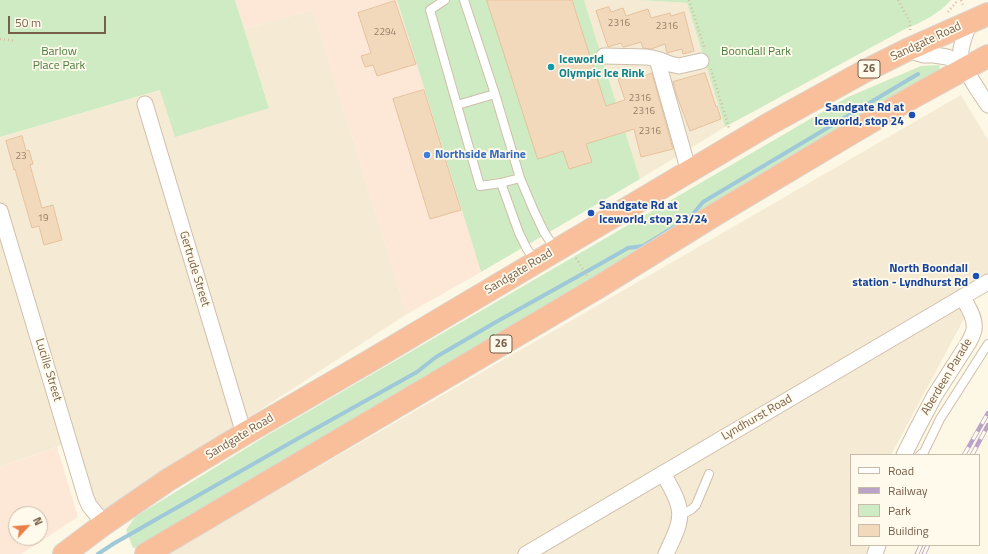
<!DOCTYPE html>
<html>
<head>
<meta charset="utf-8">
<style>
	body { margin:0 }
	#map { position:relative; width:988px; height:554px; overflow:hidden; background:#fdf7e5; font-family:"Titillium Web",sans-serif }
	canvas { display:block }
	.legend { position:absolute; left:850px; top:454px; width:130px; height:92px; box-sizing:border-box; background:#fffaec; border:1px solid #c9bcab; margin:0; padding:5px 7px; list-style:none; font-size:12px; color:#775f49 }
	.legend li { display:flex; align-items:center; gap:8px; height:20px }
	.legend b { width:20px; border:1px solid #c9bcab }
	.north { position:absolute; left:8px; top:506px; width:40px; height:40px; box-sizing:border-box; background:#fffaec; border:1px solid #c9bcab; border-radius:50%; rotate:64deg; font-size:11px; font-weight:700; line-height:16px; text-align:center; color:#775f49 }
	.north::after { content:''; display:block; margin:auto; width:14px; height:18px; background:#ea8047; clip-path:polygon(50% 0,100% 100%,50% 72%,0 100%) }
	.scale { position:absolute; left:8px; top:16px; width:98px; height:18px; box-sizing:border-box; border:2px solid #775f49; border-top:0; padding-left:5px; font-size:12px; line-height:14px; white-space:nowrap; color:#775f49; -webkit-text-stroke:3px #fffaec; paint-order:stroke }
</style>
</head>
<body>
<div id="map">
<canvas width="988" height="554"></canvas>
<ul class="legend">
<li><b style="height:5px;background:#fff"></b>Road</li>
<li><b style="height:5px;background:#bba3c7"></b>Railway</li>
<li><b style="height:11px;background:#ceebc3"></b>Park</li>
<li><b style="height:11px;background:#f3d9bc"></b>Building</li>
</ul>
<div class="north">N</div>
<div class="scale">50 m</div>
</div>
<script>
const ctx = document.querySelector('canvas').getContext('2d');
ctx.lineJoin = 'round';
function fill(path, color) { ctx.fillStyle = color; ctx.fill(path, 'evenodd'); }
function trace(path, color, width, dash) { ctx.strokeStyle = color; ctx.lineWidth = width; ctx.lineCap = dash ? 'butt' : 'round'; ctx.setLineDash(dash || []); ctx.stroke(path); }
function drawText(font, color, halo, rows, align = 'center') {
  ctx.font = font + ' "Titillium Web",sans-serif'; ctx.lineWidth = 3.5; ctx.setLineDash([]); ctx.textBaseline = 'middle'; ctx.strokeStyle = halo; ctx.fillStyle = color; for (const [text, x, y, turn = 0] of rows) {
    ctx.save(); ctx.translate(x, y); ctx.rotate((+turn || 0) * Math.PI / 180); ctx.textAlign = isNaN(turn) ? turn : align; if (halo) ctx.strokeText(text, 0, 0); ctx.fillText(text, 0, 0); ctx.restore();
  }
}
fill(new Path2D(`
	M584 0H639L687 3 725 127 640 179Z
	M313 10 407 314 96 517 73 441 0 467V137L161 90 269 107 244 29Z
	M961 95 988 140V274L891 455H851V545H868L866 554H168Z`), '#f5ead3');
fill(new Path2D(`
	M235 0H397L481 272 407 314 313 10 244 29Z
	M57 447 78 517 21 554H0V467ZM16 514H40V538H16Z`), '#fde8d8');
fill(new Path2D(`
	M0 0H235L269 108 175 137 160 90 0 137Z
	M397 0H584L640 179 481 272Z
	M639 0H951C940 13 921 23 905 29L725 127 687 3Z
	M940 65 939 71 150 547 133 548 126 530 135 517 266 436 848 97 921 66Z`), '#ceebc3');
trace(new Path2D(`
	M687 221 703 202 918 74
	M98 554 113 544 297 439 417 372 436 357 496 322 600 264 628 248 643 246 674 227 679 225`), '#9fc9d9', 4);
const building = new Path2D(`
	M487 0H572L606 106 625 100 618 79 637 72 639 78 652 73 673 149 641 157 634 129 586 144 592 162 569 169 563 151 538 159Z
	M395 1 416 64 377 76 373 65 365 67 361 56 371 53 358 13Z
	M609 7 611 12 623 8 626 16 648 9 651 18 670 13 671 16 684 12 694 51 683 54 682 49 667 53 665 44 651 49 643 48 641 42 624 47H623L621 43 608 47 596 11Z
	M705 73 716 107 717 106 721 119 690 131 677 96 673 82Z
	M424 90 461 210 430 219 393 99Z
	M22 136 26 151 29 150 33 164 30 165 42 208 53 205 62 240 44 245 39 226 32 228 15 169 14 170 6 141Z`);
fill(building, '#f3d9bc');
trace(building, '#e6c29c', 1);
const lane = new Path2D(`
	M445 0 430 10 480 186 501 183 520 178 495 94 464 0
	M457 105 495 94
	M520 178 534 211 544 232 555 249
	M501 183 519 233 527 249 536 262
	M920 455 924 452 940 419 988 344
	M680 516 692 509 696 505 709 474`);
const street = new Path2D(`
	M970 22C966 33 959 47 961 58 964 71 981 94 988 105
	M907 50 924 55H934L947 57 957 61 965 68
	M604 56 647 57 657 59 689 172
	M657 59 670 64 679 66 701 61
	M145 104 244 434
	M0 211 86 498 89 505 104 524
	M904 455 917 429 935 395 969 342C971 338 973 334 974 330 976 319 968 306 962 297
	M663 473C668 483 675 493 678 504 684 521 673 538 666 554
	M526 554 988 282
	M875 554 878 545`);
const highway = new Path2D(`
	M64 554 104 524 168 480 244 434 373 359 769 124 865 71 907 50 988 14
	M146 554 597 288 716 214 855 131 915 96 988 56`);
trace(lane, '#cfbfab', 10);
trace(street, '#cfbfab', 17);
trace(highway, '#dcd5d0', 24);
trace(new Path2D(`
	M689 0 705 49
	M898 0 910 22V31
	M961 0 964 7
	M948 12 958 0
	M0 39 16 41
	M711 69 729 128
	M576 258 587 276`), '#d8bc9f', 2.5, [1, 3]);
trace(lane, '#fff', 8);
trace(street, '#fff', 15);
trace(highway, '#f8bf9a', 22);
const rail = new Path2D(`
	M964 455 988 413
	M972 455 988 425
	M917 554 921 545
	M924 554 928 545`);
trace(rail, '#bba3c7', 4.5);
trace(rail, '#fffaec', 3, [9]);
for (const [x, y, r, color] of [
	[551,67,4,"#0f9aa8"],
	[912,115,4,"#1a4fb4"],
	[427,155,4,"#3f7fe0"],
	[591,213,4,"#1a4fb4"],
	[976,276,4,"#1a4fb4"]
]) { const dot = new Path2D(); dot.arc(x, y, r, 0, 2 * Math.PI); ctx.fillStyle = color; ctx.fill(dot); trace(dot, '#fffaec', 1.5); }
drawText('10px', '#967e66', null, [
	["2316",619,24],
	["2316",667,27],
	["2294",385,33],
	["2316",640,99],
	["2316",644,112],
	["2316",650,132],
	["23",21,157],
	["19",43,219]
]);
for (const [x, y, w] of [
	[869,69,22],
	[501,344,22]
]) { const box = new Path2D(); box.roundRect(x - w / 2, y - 9, w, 18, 3); ctx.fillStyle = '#fffaec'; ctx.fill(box); trace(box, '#775f49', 1); }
drawText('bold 11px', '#775f49', null, [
	["26",869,69],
	["26",501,344]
]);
drawText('12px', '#775f49', '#fffaec', [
	["Sandgate Road",926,42,-25],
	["Gertrude Street",194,269,73],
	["Sandgate Road",519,272,-31],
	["Lucille Street",48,370,73],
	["Aberdeen Parade",947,377,-59],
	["Lyndhurst Road",757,418,-30],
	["Sandgate Road",240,437,-31]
]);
drawText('12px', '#4b7d41', '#fffaec', [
	["Barlow",59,52],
	["Place Park",59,66],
	["Boondall Park",756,52]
]);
drawText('bold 12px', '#0d838f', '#fffaec', [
	["Iceworld",559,60],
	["Olympic Ice Rink",559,74]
], 'left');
drawText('bold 12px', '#164399', '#fffaec', [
	["Sandgate Rd at",904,108],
	["Iceworld, stop 24",904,122],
	["Sandgate Rd at",599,206,"left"],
	["Iceworld, stop 23/24",599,220,"left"],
	["North Boondall",968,269],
	["station - Lyndhurst Rd",968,283]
], 'right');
drawText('bold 12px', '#366cbe', '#fffaec', [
	["Northside Marine",435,155]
], 'left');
</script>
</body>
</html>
